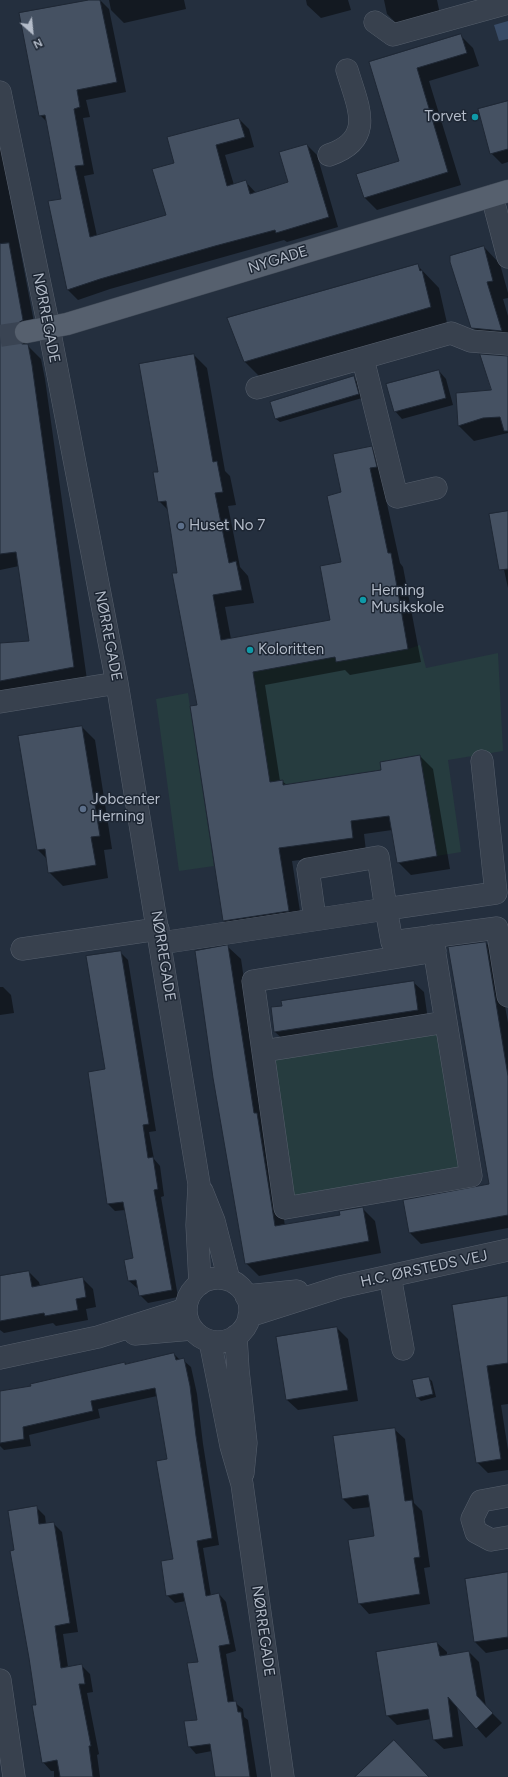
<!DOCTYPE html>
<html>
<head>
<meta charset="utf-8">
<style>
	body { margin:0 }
	#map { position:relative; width:508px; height:1777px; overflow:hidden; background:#242f3e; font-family:Figtree,sans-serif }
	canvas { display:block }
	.north { position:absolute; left:12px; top:12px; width:40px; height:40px; -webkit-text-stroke:3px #1d2633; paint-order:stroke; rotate:153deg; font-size:11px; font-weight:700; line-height:16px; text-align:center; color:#b4bcc9 }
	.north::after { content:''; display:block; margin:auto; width:14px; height:18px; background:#b4bcc9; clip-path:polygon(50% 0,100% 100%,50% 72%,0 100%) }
</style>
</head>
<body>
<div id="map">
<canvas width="508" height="1777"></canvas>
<div class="north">N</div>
</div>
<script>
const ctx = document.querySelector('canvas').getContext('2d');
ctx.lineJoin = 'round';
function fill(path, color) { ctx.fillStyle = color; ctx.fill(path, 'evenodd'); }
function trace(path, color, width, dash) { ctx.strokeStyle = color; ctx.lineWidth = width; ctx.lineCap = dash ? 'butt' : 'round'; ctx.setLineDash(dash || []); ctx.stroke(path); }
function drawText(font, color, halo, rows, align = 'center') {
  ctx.font = font + ' Figtree,sans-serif'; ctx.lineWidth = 3; ctx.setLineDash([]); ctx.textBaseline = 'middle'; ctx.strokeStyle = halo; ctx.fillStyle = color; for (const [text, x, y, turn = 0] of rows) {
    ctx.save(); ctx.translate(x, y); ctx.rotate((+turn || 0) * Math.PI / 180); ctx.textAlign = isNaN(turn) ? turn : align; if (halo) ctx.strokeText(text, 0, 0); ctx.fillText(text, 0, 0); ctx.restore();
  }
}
fill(new Path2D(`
	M420 645 426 668 498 653 503 751 448 760 461 852 437 856 420 755 380 762 381 770 283 785V780L270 782 229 676 335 657 336 662 408 649Z
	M188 693 214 866 179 871 156 699Z
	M446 1022 471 1176 285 1208 263 1051Z`), '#263c3f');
fill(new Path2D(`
	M508 21V39L499 41 494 25Z`), '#394c67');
fill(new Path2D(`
	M94 0H100L109 9 126 92 86 100 90 117 83 118 94 174 84 176 97 236 167 216 175 163 239 119 249 129 254 147 225 155 234 185 245 181 256 193 289 183 307 145 317 155 338 227 287 242 284 240 110 289 78 300 68 290 50 202 62 199 48 123 40 115Z
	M109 0H184L186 9 124 23 111 10Z
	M306 0H348L351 10 321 18 307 5Z
	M384 0H437L441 19 401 28 387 14Z
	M460 35 473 48 479 66 429 81 461 185 377 210 365 198 400 161 370 63Z
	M508 102V162L502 164 491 153Z
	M0 143 36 333 27 341V345L41 359 45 379 87 680 0 697V644L30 642 19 566 0 570Z
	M484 247 500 264 508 293V298L503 299 508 316V346L489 344 472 327Z
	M417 265 439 288 447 323 262 379 245 362Z
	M194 355 207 368 225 471 230 476 236 505 228 506 240 567 248 576 254 603 225 607 231 639 331 621 342 563 343 493 371 447 384 460 382 481 400 563 403 567 421 662 350 675 345 670 265 685 280 781H282L287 785 382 770 420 756 433 769 450 869 411 875 398 862 392 830 364 834 366 851 292 861 302 924 237 934 224 921 198 706 178 574 168 510 159 501V473Z
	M508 357V433L474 441 459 426 492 390Z
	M439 371 446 379 453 405 402 419 395 411Z
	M353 378 357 381 362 398 280 422 276 419Z
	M508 512V588L500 551Z
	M82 727 95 740 112 849 104 850 108 878 63 886 49 872 47 859 38 850Z
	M486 943 496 954 508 1023V1228L421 1244 410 1233 404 1201 490 1185Z
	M228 947 241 959 265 1123 269 1127 285 1226 341 1215 362 1208 375 1221 381 1253 259 1276 246 1263Z
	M120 952 128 960 156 1131 149 1132 154 1159 160 1166 164 1196 161 1197 178 1297 148 1303 140 1295 139 1288H137L129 1281 125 1260 134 1259 125 1210 115 1211 108 1204 106 1070Z
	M413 982 424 992 428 1020 286 1042 275 1032Z
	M0 987H3L11 995 14 1013 0 1015Z
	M29 1272 39 1282 40 1286 82 1278 93 1289 96 1307 86 1309 88 1320 56 1326 53 1323 4 1333 0 1330V1277Z
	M508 1297V1404L501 1405 508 1450V1470L488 1473 477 1462 453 1306Z
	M337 1328 348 1339 358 1401 298 1410 287 1400Z
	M174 1354 180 1360H183L191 1367 197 1394 203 1444 219 1545 203 1548 211 1596 219 1594 226 1602 236 1651 226 1654 234 1702 243 1709 244 1717 248 1720 257 1777H216L212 1751 196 1754 189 1746 198 1720 199 1663 186 1601 175 1603 167 1595 174 1559 168 1460 157 1396 98 1409 100 1418 29 1435 31 1446 4 1450 0 1446V1392L32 1387 83 1372Z
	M428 1378 432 1381 436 1397 421 1401 417 1397Z
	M394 1429 405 1439 414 1503 422 1511 430 1567 424 1568 430 1604 369 1614 359 1603 375 1537 371 1507 353 1509 343 1499Z
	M36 1507 45 1516 46 1524 53 1523 62 1532 78 1632 63 1634 68 1667 81 1665 90 1674 93 1692 87 1693 99 1754 97 1755 100 1777H54V1771H51L43 1762 37 1706Z
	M508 1573V1649L486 1653 475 1642 466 1580Z
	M437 1643 447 1652V1655L469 1652 479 1662 486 1707 502 1723 486 1738 457 1706 463 1746 444 1749 434 1740 431 1719 397 1725 387 1715Z`), '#0007');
const building = new Path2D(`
	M89 0H100L117 82 77 90 80 107 74 109 84 165 75 166 90 237 166 215 152 169 174 163 167 137 239 118 245 137 216 145 227 186 246 180 250 194 288 182 279 152 307 144 329 217 276 233 275 230 215 246 100 279 67 290 48 201 61 199 45 115 39 116 19 13Z
	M461 34 467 53 417 68 448 172 364 198 356 174 399 161 369 62Z
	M508 101V149L490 154 478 109Z
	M9 243 23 320 18 323 14 328V334L17 340 22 344H28L32 365 74 667 0 681V643L29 641 16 552 0 554V244Z
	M484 246 493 281 487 282 502 331 471 328 450 262V256Z
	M418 264 420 271 422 270 431 307 244 362 227 318Z
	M194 354 213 462 217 461 223 492 215 493 229 563 236 561 242 590 213 595 221 640 330 620 320 566 341 562 327 496 341 492 333 454 372 446 377 467 370 468 388 553H391L408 649 336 662 335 657 253 672 270 782 283 780V785L381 770 380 762 420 755 437 856 397 863 389 816 351 821 353 838 279 848 289 911 223 921 190 706 197 705 172 573H177L166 501 158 502 153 472H158L139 364Z
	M480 354 508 356V431H504L500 417 483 418 458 426 456 393 491 390Z
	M439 370 446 398 394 412 386 384Z
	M354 376 359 394 275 419 270 402Z
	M508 511V569L499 570 489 514Z
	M82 726 100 836 91 837 96 865 48 873 45 849 37 850 18 736Z
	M486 942 508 1076V1215L409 1233 403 1200 489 1184 448 947Z
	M228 945 254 1113H257L275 1226 340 1215 339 1211 363 1207 369 1241 245 1264 213 1078 195 951Z
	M121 951 149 1124 143 1125 148 1158 153 1157 158 1189 154 1190 172 1290 139 1296 136 1280 128 1281 124 1260 133 1258 123 1202 107 1204 88 1072 105 1069 86 956Z
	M414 981 418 1010 274 1032 271 1007 282 1006 281 1001Z
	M29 1271 32 1287 83 1277 86 1297 76 1299 78 1310 45 1316 44 1313 0 1321V1276Z
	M508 1296V1363L487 1366 501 1459 476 1463 452 1305Z
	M337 1327 348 1390 286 1400 276 1337Z
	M174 1353 176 1360 184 1358 190 1386 196 1436 212 1538 197 1541 206 1596 219 1593 230 1644 219 1646 228 1702 236 1701 238 1712H241L250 1777H215L210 1744 188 1747 184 1721 197 1720 187 1663 198 1662 183 1593 166 1596 161 1561 173 1559 156 1461 167 1459 155 1388 91 1401 93 1411 23 1427 24 1439 0 1443V1391L31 1386 30 1384 125 1362V1364Z
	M429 1377 433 1394 416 1398 412 1380Z
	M395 1428 405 1501 412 1500 420 1557 414 1558 420 1594 358 1604 348 1540 374 1536 368 1495 342 1499 333 1436Z
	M37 1506 39 1524 54 1522 70 1623 55 1626 61 1668 82 1664 85 1684H79L91 1746H89L93 1777H60L57 1760 42 1763 32 1705H36L29 1658 10 1551 14 1550 8 1511Z
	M508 1572V1637L474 1642 465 1579Z
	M437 1642 440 1656 469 1651 477 1696 493 1713 476 1729 448 1697 453 1737 433 1740 428 1709 386 1716 376 1652Z
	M394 1740 429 1777H355Z`);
fill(building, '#455162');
trace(building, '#1f2835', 1);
trace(new Path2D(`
	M0 336 26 332`), '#3a4453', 22, [22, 11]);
const minor = new Path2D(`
	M375 22 393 35 508 3
	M0 92 49 328 117 683 199 1184 197 1225 200 1284
	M329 155C376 139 358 107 347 70
	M492 196 508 257
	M363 359 397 497 436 488
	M257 388 451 333 471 341 508 344
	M0 702 117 683
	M315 919 308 869 378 857 386 909 496 893 482 761
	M432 936 471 1176 285 1208 253 981 435 951
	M161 943 386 909 392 942 497 928 508 996
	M22 949 158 929
	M263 1051 446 1022
	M202 1191 214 1221 229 1280
	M390 1276 403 1349
	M186 1310a32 32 0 1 1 64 0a32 32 0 1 1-64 0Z
	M246 1296 297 1291
	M249 1316 340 1287 508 1250
	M135 1334 192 1329
	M236 1336 238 1370 246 1443 243 1473
	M210 1341 231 1446 242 1484 283 1777
	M0 1358 98 1337 186 1309
	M508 1496 481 1501 472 1519 476 1532 491 1540 508 1537
	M0 1680 14 1777`);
const major = new Path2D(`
	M26 332 67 324 508 191`);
trace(minor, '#565f6c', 23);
trace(major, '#414a57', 23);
trace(minor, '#38414e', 22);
trace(major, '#56606e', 22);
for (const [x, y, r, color] of [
	[475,117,4,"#0f9aa8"],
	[181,526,4,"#5c6f8a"],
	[363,600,4,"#0f9aa8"],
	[250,650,4,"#0f9aa8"],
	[83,809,4,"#5c6f8a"]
]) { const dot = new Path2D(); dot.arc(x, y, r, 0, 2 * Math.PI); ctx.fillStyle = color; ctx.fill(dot); trace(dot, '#1d2633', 1.5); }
drawText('15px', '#b4bcc9', '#1d2633', [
	["Torvet",467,117,"right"],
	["Huset No 7",189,526],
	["Herning",371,591],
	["Musikskole",371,608],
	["Koloritten",258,650],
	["Jobcenter",91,800],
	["Herning",91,817]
], 'left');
drawText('15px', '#b4bcc9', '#1d2633', [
	["NYGADE",278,260,-17],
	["NØRREGADE",46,318,79],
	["NØRREGADE",108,636,79],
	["NØRREGADE",163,956,81],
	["H.C. ØRSTEDS VEJ",424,1269,-12],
	["NØRREGADE",263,1631,82]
]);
</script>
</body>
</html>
